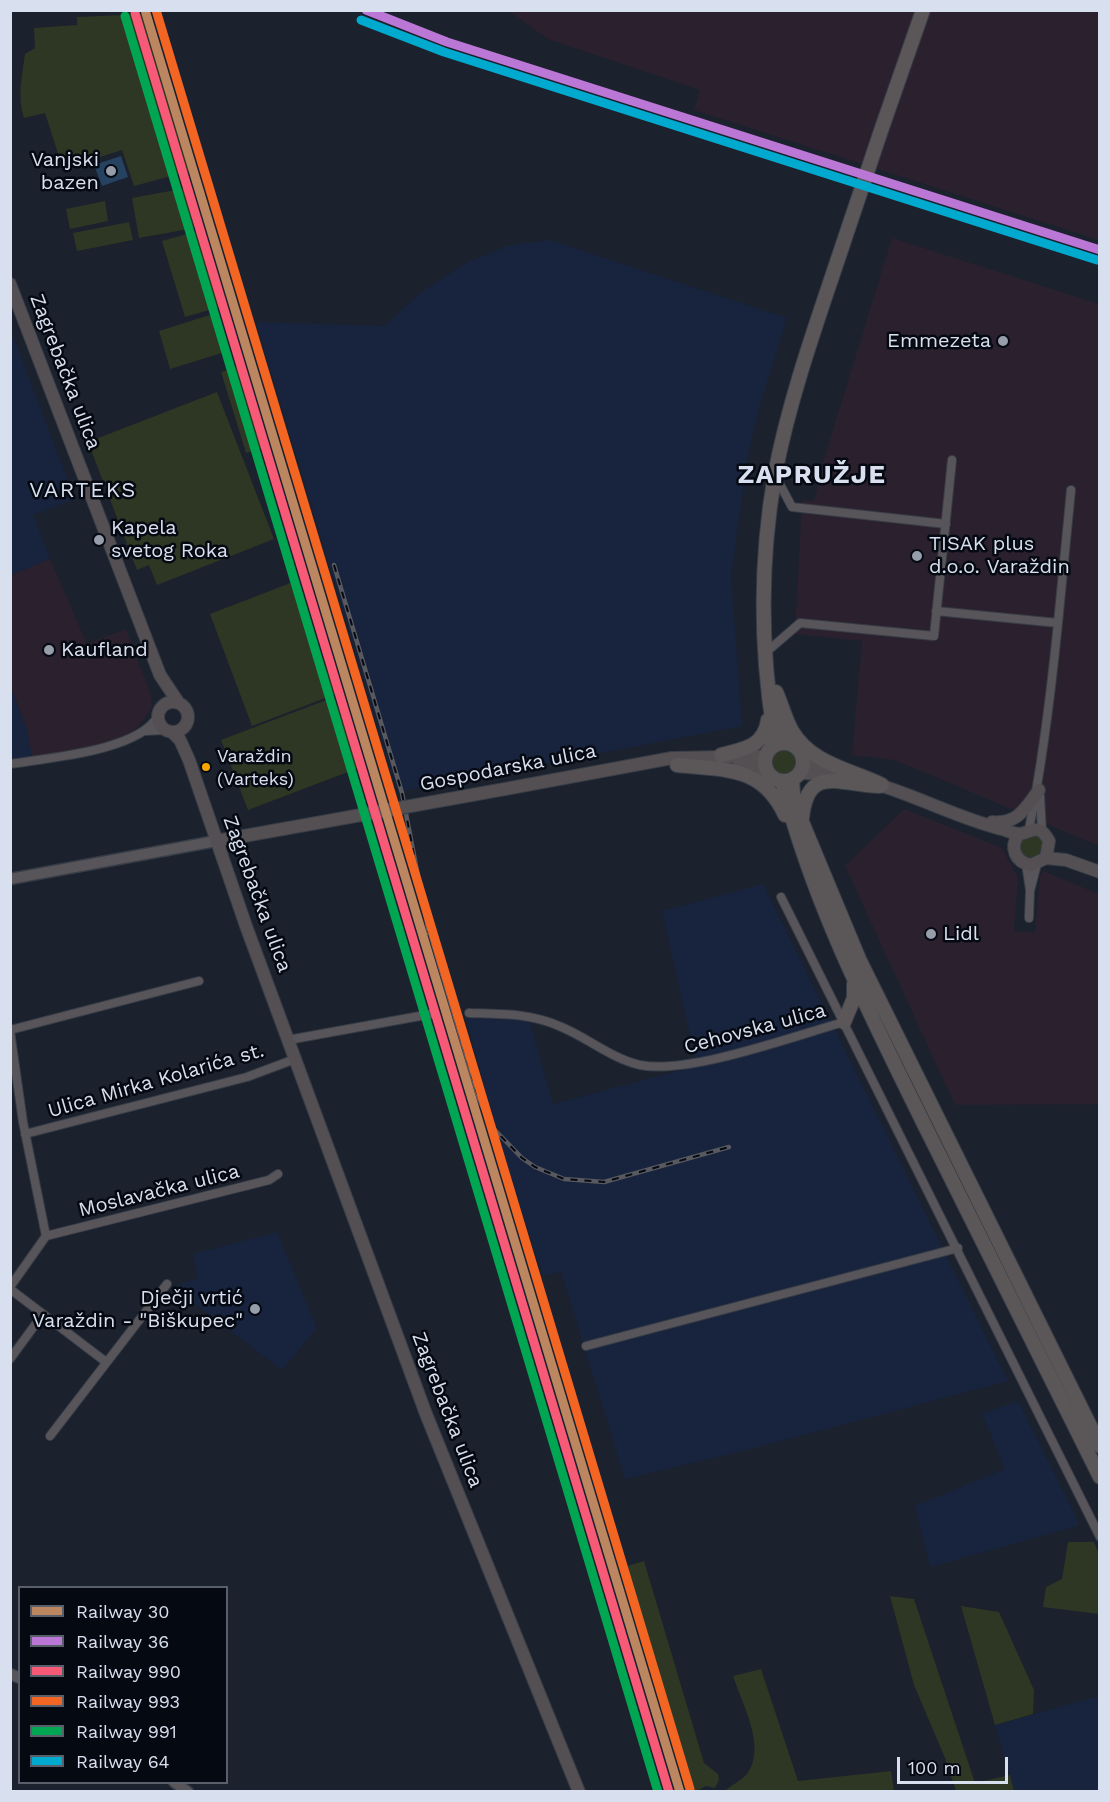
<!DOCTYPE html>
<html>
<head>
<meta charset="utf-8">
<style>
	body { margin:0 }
	#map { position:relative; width:1110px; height:1802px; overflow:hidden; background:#1b212d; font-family:"Work Sans",sans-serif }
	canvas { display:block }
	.frame { position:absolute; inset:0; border:12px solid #d8e0ef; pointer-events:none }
	.legend { position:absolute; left:18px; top:1586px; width:210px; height:198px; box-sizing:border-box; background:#050912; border:2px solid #595f6a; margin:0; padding:8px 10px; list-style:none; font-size:18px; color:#d8e0ef }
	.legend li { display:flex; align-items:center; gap:12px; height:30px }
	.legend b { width:30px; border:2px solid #595f6a }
	.scale { position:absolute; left:897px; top:1757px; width:111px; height:27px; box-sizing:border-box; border:3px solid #d8e0ef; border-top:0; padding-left:8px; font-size:18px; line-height:21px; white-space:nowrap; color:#d8e0ef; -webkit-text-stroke:4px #050912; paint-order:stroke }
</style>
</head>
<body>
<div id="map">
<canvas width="1110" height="1802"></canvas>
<div class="frame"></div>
<ul class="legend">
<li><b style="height:8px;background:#bb8660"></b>Railway 30</li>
<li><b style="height:8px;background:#ba77d6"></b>Railway 36</li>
<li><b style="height:8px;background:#f75a77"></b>Railway 990</li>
<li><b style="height:8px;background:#f26522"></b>Railway 993</li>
<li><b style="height:8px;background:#00a651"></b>Railway 991</li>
<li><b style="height:8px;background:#00a9ce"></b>Railway 64</li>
</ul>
<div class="scale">100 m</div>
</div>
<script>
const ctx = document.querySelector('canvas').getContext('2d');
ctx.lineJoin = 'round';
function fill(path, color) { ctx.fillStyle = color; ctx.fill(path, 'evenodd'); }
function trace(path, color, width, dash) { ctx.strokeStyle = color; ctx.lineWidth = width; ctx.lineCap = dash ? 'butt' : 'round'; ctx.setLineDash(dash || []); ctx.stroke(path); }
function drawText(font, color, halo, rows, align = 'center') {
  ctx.font = font + ' "Work Sans",sans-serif'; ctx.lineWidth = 5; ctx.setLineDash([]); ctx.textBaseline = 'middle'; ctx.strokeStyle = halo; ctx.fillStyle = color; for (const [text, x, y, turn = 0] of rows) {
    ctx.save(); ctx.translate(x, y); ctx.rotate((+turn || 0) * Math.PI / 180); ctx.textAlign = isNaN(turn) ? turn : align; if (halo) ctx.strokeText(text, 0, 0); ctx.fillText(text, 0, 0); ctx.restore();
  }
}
fill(new Path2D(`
	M509 11H1099V240L694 110 700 90 548 39Z
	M892 238 1099 304V846L895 760 852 755 862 641 795 634 802 500 814 501 825 456Z
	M50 559 87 644 126 629 151 696 152 708 135 730 106 745 32 757 27 730 11 686V575Z
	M904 809 1002 848 1018 878 1014 931 1035 933 1040 877 1043 871 1099 894V1104L955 1105 845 866Z`), '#2b212e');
fill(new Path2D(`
	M550 240 787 318 757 415 747 460 731 577 742 726 398 792 256 322 384 326 424 290 466 263 510 245Z
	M10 328 75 499 33 515 50 559 11 575Z
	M10 686 27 730 32 757 10 761Z
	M763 884 1008 1381 743 1451 625 1479 561 1272 543 1276 498 1137 503 1133 495 1124 466 1018 521 1020 530 1023 553 1104 697 1066 662 911Z
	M277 1232 317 1328 282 1370 175 1289 180 1284 198 1278 193 1254Z
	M1018 1401 1078 1521V1526L930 1567 915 1506 1005 1469 982 1414Z
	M1099 1696V1791H1014L995 1725Z`), '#18233d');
fill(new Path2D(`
	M147 14 194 170 134 186 122 150 63 169 45 113 24 118C17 97 22 76 25 54L35 48 34 28 77 25V17Z
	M187 188 194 228 139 238 132 198Z
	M105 201 108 221 70 229 66 209Z
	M129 222 133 240 77 251 73 233Z
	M200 230 223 306 185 317 162 241Z
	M216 313 228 351 170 369 159 331Z
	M241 366 266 447 246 453 221 372Z
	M217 392 274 539 157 585 149 565 137 570 88 442Z
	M293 582 336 694 252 726 210 614Z
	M334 697 361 767 248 810 221 740Z
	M768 762a15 15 0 1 1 30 0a15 15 0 1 1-30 0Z
	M1037 834 1044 840 1040 857 1028 859 1021 854V839Z
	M1068 1542H1094L1099 1554V1614L1043 1607 1046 1587 1062 1579Z
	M644 1561 704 1763 718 1774 719 1780 715 1788 706 1786 696 1791H686L621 1568Z
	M890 1596 914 1599 975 1783 1010 1775 1014 1791H956L945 1758 914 1685Z
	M961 1606 999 1612 1034 1690 1033 1714 995 1725Z
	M761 1669 798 1781 891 1771 894 1791H725C731 1785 741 1781 747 1774 767 1747 742 1704 733 1676Z`), '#2e3723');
fill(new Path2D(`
	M121 156 128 177 102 186 94 165Z`), '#264261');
const minor = new Path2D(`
	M776 477 792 507 946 524
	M936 611 1058 623C1051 692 1043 761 1029 829
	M1058 623 1071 490
	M771 648 800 623 934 636 952 460
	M145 731 165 730
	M10 764C47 758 139 751 158 716
	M1040 796 1042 832
	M1026 864 1030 890
	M781 897 1100 1537
	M1029 918 1030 891 1037 864
	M469 1013C500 1014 530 1013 559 1026 587 1037 610 1058 640 1065 688 1075 794 1036 844 1022
	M10 1030 199 981
	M10 1031 23 1122 46 1236 10 1287
	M288 1040 431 1014
	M25 1134 247 1077 295 1059
	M46 1236 269 1180 278 1174
	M10 1289 106 1362
	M586 1346 958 1248
	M10 1359 43 1314
	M50 1436 167 1284`);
const tertiary = new Path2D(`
	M10 879 216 841
	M10 1674 20 1678
	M174 1782 188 1792`);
const secondary = new Path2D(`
	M10 284 160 675 178 702
	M158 717a15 15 0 1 1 30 0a15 15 0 1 1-30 0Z
	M173 733 180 740 189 760 246 926 426 1414 579 1792
	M802 756 817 766 839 772
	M739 762 755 765 768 773
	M799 773 826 774
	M873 783C918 796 959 819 1005 830 1008 831 1015 834 1019 834 1032 832 1039 822 1049 841L1046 858 1031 865C1015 862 1009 847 1019 834
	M505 789 672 758 766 756
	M992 822C1018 824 1025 809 1039 790
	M216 841 361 815
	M1046 858 1066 860 1100 872`);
const primary = new Path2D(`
	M776 692C782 705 785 719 792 731 811 764 852 770 882 785
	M780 719 786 743
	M765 762a19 19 0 1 1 38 0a19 19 0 1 1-38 0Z
	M771 748 774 732C760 646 760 560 775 474 790 396 817 322 842 247 868 168 895 89 923 10
	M721 755C744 749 764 747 768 720
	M677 765C723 770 762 765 785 815
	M792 779 793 794 802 822 859 959 1100 1446
	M782 781C813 904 870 1014 926 1128 984 1244 1042 1361 1100 1477
	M802 818C808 762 842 786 880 786
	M844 1022 854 998V984`);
trace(minor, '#373d46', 10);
trace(tertiary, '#373d46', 13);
trace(secondary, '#373d46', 14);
trace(primary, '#373d46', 16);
trace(minor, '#58555a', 8);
trace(tertiary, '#58555a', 10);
trace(secondary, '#544f52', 12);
trace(primary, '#5b5658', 14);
const rail = new Path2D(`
	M334 565 402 793 429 933
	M428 926 479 1099 492 1127 522 1158 535 1167 564 1179 604 1182 729 1147`);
trace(rail, '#57595f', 4.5);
trace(rail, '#050912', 2, [7]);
const secondaryBridge = new Path2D(`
	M361 815 505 789`);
trace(secondaryBridge, '#373d46', 14, []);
trace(secondaryBridge, '#544f52', 12);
trace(new Path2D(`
	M145 10 680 1792`), '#bb8660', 9);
trace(new Path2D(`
	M366 10 447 42 1100 250`), '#ba77d6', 9);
trace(new Path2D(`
	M135 13 669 1792`), '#f75a77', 9);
trace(new Path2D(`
	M156 10 690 1789`), '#f26522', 9);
trace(new Path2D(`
	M125 16 658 1792`), '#00a651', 9);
trace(new Path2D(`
	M361 20 444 52 1097 260`), '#00a9ce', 9);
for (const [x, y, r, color] of [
	[111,171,6,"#969dab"],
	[1003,341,6,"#969dab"],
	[99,540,6,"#969dab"],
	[917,556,6,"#969dab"],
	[49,650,6,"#969dab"],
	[206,767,5,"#f7a600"],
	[931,934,6,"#969dab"],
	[255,1309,6,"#969dab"]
]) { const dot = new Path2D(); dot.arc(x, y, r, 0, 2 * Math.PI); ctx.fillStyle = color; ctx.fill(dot); trace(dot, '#050912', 2); }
drawText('18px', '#d8e0ef', '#050912', [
	["Varaždin",217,757],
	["(Varteks)",217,780]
], 'left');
drawText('20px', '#d8e0ef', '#050912', [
	["Vanjski",99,160,"right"],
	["bazen",99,183,"right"],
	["Emmezeta",991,341,"right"],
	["Kapela",111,528],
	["svetog Roka",111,551],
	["TISAK plus",929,544],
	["d.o.o. Varaždin",929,567],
	["Kaufland",61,650],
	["Lidl",943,934],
	["Dječji vrtić",243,1298,"right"],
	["Varaždin - \"Biškupec\"",243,1321,"right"]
], 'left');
drawText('20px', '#d8e0ef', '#050912', [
	["Zagrebačka ulica",65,372,69],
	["Gospodarska ulica",508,768,-11],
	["Zagrebačka ulica",257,894,70],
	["Cehovska ulica",755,1029,-15],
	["Ulica Mirka Kolarića st.",156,1081,-16],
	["Moslavačka ulica",159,1191,-14],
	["Zagrebačka ulica",447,1410,69]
]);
ctx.letterSpacing = '1.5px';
drawText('22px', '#d8e0ef', '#050912', [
	["VARTEKS",83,491]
]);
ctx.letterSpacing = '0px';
ctx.letterSpacing = '1.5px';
drawText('bold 26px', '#d8e0ef', '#050912', [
	["ZAPRUŽJE",812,475]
]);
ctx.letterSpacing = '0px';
</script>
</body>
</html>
